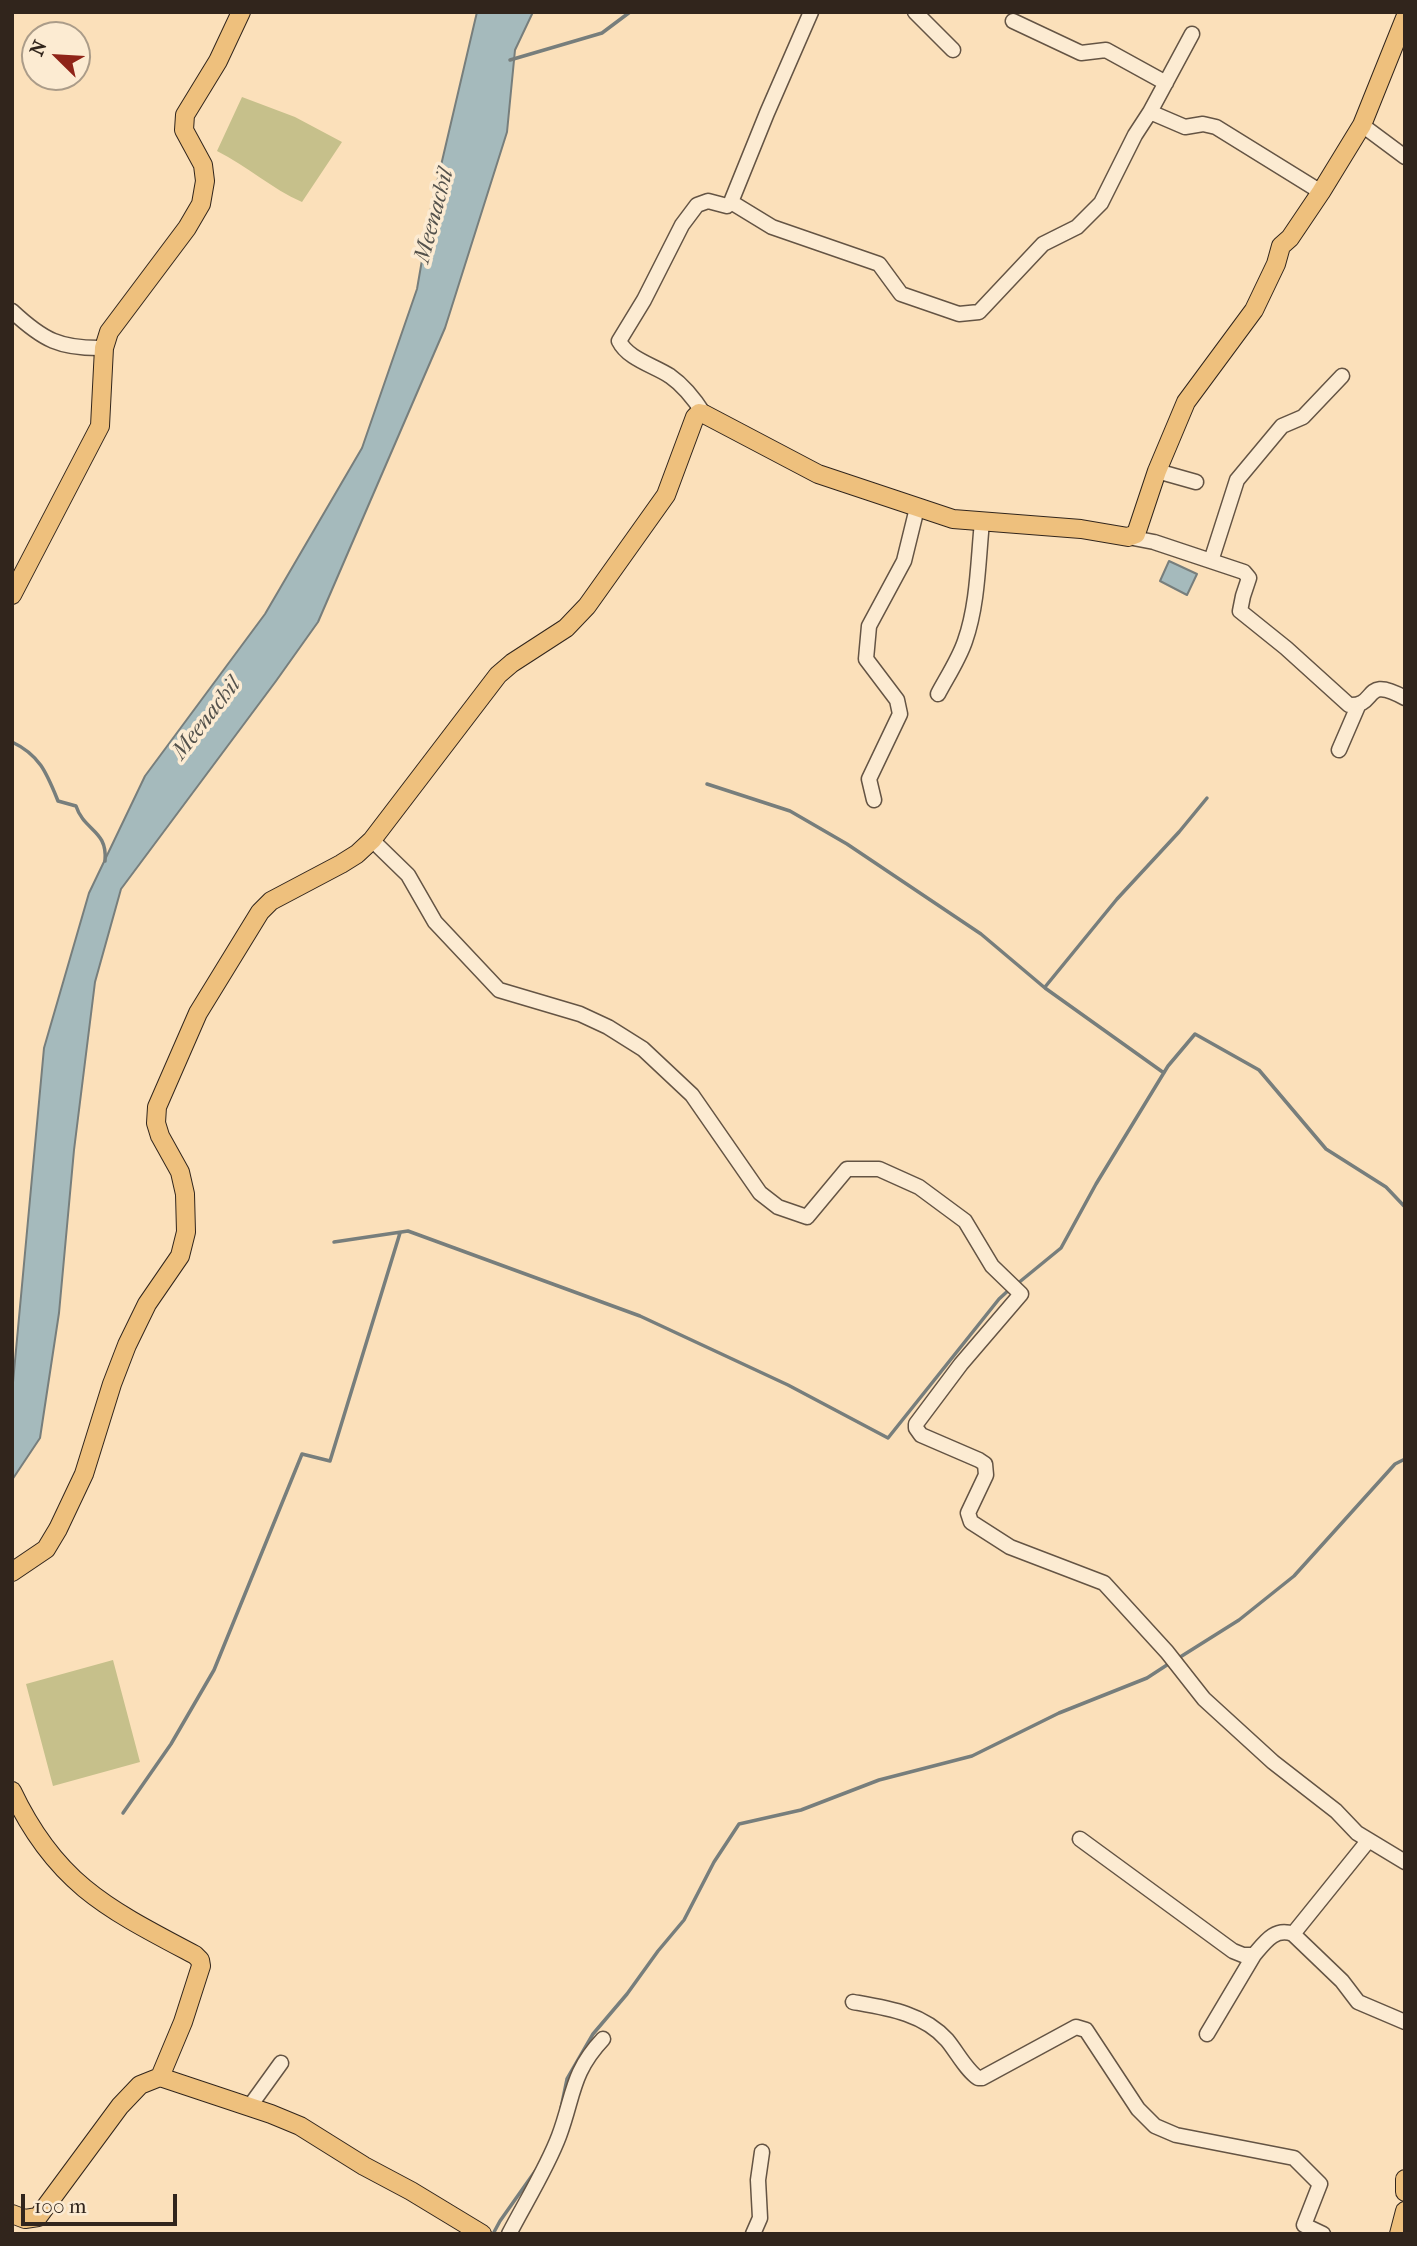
<!DOCTYPE html>
<html>
<head>
<meta charset="utf-8">
<style>
	body { margin:0 }
	#map { position:relative; width:1417px; height:2246px; overflow:hidden; background:#fbe0ba; font-family:"IM FELL French Canon",serif }
	canvas { display:block }
	.frame { position:absolute; inset:0; border:14px solid #31251c; pointer-events:none }
	.north { position:absolute; left:21px; top:21px; width:70px; height:70px; box-sizing:border-box; background:#fcebd2; border:2px solid #ab9c89; border-radius:50%; rotate:294deg; font-size:19px; font-weight:700; line-height:28px; text-align:center; color:#31251c }
	.north::after { content:''; display:block; margin:auto; width:24px; height:32px; background:#8f2418; clip-path:polygon(50% 0,100% 100%,50% 72%,0 100%) }
	.scale { position:absolute; left:21px; top:2194px; width:156px; height:32px; box-sizing:border-box; border:4px solid #31251c; border-top:0; padding-left:9px; font-size:21px; line-height:24px; white-space:nowrap; color:#31251c; -webkit-text-stroke:5px #fcebd2; paint-order:stroke }
</style>
</head>
<body>
<div id="map">
<canvas width="1417" height="2246"></canvas>
<div class="frame"></div>
<div class="north">N</div>
<div class="scale">100 m</div>
</div>
<script>
const ctx = document.querySelector('canvas').getContext('2d');
ctx.lineJoin = 'round';
function fill(path, color) { ctx.fillStyle = color; ctx.fill(path, 'evenodd'); }
function trace(path, color, width, dash) { ctx.strokeStyle = color; ctx.lineWidth = width; ctx.lineCap = dash ? 'butt' : 'round'; ctx.setLineDash(dash || []); ctx.stroke(path); }
function drawText(font, color, halo, rows, align = 'center') {
  ctx.font = font + ' "IM FELL French Canon",serif'; ctx.lineWidth = 7; ctx.setLineDash([]); ctx.textBaseline = 'middle'; ctx.strokeStyle = halo; ctx.fillStyle = color; for (const [text, x, y, turn = 0] of rows) {
    ctx.save(); ctx.translate(x, y); ctx.rotate((+turn || 0) * Math.PI / 180); ctx.textAlign = isNaN(turn) ? turn : align; if (halo) ctx.strokeText(text, 0, 0); ctx.fillText(text, 0, 0); ctx.restore();
  }
}
fill(new Path2D(`
	M242 97 295 117 342 142 302 202C272 189 247 166 217 151Z
	M113 1660 140 1762 53 1786 26 1684Z`), '#c6c08b');
const water = new Path2D(`
	M477 12H533L515 50 507 132 445 328 318 622 276 681 121 889 95 982 74 1150 59 1313 40 1438 12 1480V1393L44 1048 89 893 145 776 265 614 362 448 417 289 431 208Z
	M1169 561 1197 574 1187 595 1160 581Z`);
fill(water, '#a5babc');
trace(water, '#777e7c', 2);
trace(new Path2D(`
	M510 60 602 33 630 12
	M12 742C40 755 47 774 58 801L76 806C84 831 108 830 105 861
	M707 784 790 811 847 844 981 934 1045 988 1164 1073
	M1045 987 1117 899 1179 832 1207 798
	M334 1242 408 1231 640 1316 788 1385 888 1438 999 1299 1011 1288
	M1017 1284 1061 1248 1096 1184 1168 1066 1195 1034 1259 1070 1326 1149 1386 1187 1405 1207
	M1177 1659 1239 1620 1294 1576 1395 1464 1405 1459
	M123 1813 171 1744 214 1670 302 1454 330 1461 400 1233
	M561 2108 567 2079 593 2034 627 1994 658 1951 684 1920 714 1862 739 1824 801 1810 879 1780 972 1756 1059 1713 1147 1678 1170 1663
	M493 2234 500 2221 536 2170`), '#777e7c', 3.5);
const minor = new Path2D(`
	M915 12 953 50
	M1013 21 1081 53 1106 50 1166 83
	M1150 112 1192 34
	M1362 125 1405 157
	M731 202 772 227 879 264 901 294 959 314 979 312 1043 244 1077 227 1101 203 1135 135 1150 112 1185 127 1203 124 1216 127 1321 192
	M12 311C43 340 60 349 104 348
	M704 414C695 400 683 385 670 376 653 365 628 359 619 341L644 300 682 225 697 205 708 201 727 206 731 202 767 113 811 12
	M1157 471 1196 482
	M1128 537 1154 542 1244 572 1249 578 1243 596 1240 611 1286 648 1349 705C1378 707 1362 674 1405 698
	M1211 561 1237 480 1282 426 1303 417 1342 376
	M938 694C947 677 959 659 965 641 978 604 978 561 982 522
	M1339 750 1358 706
	M874 800 869 779 900 714 897 700 866 659 869 626 904 561 917 508
	M372 840 408 875 435 922 499 990 580 1014 608 1027 643 1049 692 1095 760 1193 778 1207 807 1217 847 1169H879L919 1187 965 1221 992 1266 1021 1294 961 1364 916 1424V1428L921 1435 979 1460 985 1464 986 1475 968 1513 971 1522 1010 1547 1104 1583 1167 1652 1204 1699 1273 1762 1336 1811 1357 1833 1405 1862
	M1080 1839 1233 1951 1243 1955H1254C1265 1942 1275 1927 1293 1934L1342 1981 1358 2002 1405 2022
	M1293 1934 1368 1841
	M853 2002C887 2008 923 2013 947 2040 957 2052 966 2070 978 2078H982L1076 2027 1086 2030 1138 2109 1155 2126 1176 2135 1294 2158 1320 2184 1304 2225 1323 2234
	M1207 2034 1254 1955
	M250 2106 281 2063
	M509 2234C525 2203 547 2168 559 2136 574 2096 571 2073 603 2039
	M753 2234 760 2218 758 2180 762 2152`);
const major = new Path2D(`
	M12 595 100 426 104 348 109 332 187 228 201 204 205 181 203 165 184 130 185 115 218 61 241 12
	M12 1572 46 1549 58 1529 84 1474 112 1384 127 1345 147 1304 180 1256 186 1232 185 1194 180 1172 160 1136 156 1123 157 1107 198 1013 260 912 271 901 341 864 357 854 372 840 498 675 512 663 566 628 587 606 666 495 695 417 699 413 704 414 818 474 953 519 1081 529 1128 537 1136 534 1157 471 1186 402 1254 310 1276 264 1281 246 1290 238 1321 192 1362 125 1405 18
	M12 1791C56 1884 108 1909 195 1955L200 1960 201 1966 183 2022 160 2077
	M1405 2179V2192
	M12 2214 25 2219 38 2217 120 2106 140 2085 160 2077 271 2114 300 2126 364 2166 411 2191 482 2234
	M1399 2234 1405 2211`);
trace(minor, '#645444', 17);
trace(major, '#31251c', 20);
trace(minor, '#fcebd2', 14);
trace(major, '#eec07d', 18);
drawText('italic 23px', '#54524c', '#fcebd2', [
	["Meenachil",435,216,-75],
	["Meenachil",207,719,-52]
]);
</script>
</body>
</html>
